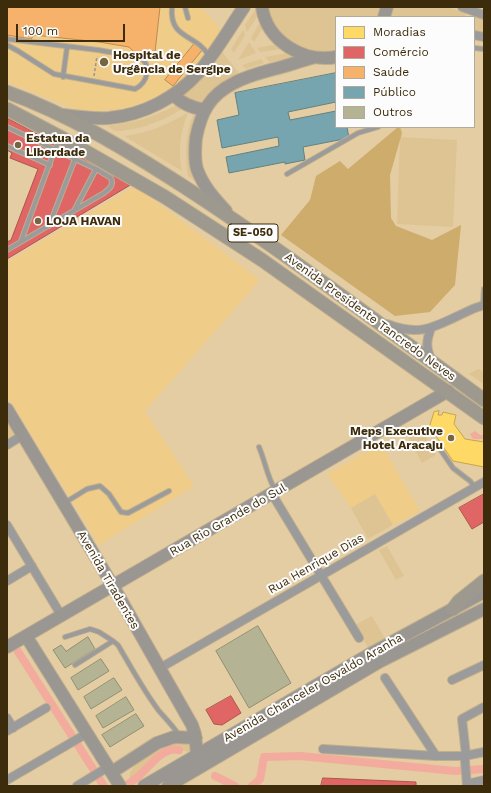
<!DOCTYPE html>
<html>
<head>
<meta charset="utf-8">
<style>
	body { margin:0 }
	#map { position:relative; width:491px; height:793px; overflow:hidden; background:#e4cda2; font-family:"Work Sans",sans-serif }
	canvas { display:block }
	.frame { position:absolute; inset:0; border:8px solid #3d2c0b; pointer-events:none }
	.legend { position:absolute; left:335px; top:16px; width:140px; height:112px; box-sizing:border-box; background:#fcfcfc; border:1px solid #b0a99c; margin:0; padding:5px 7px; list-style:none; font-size:12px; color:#3d2c0b }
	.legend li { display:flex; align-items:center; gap:8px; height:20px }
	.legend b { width:20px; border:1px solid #b0a99c }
	.scale { position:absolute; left:16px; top:24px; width:109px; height:18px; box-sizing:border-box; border:2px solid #3d2c0b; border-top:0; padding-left:5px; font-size:12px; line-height:14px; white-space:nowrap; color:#3d2c0b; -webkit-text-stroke:3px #fcfcfc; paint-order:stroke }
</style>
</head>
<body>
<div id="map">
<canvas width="491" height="793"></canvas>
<div class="frame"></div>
<ul class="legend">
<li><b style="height:11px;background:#ffd966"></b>Moradias</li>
<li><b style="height:11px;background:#e06666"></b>Comércio</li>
<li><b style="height:11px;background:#f6b26b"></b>Saúde</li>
<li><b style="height:11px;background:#76a5af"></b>Público</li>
<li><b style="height:11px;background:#b4b494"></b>Outros</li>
</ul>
<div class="scale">100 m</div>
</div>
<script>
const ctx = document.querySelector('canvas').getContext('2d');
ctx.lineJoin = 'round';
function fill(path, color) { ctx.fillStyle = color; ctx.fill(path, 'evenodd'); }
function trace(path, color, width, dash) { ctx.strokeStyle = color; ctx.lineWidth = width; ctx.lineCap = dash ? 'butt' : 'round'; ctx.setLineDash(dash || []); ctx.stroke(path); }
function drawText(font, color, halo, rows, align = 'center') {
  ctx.font = font + ' "Work Sans",sans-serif'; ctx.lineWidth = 4; ctx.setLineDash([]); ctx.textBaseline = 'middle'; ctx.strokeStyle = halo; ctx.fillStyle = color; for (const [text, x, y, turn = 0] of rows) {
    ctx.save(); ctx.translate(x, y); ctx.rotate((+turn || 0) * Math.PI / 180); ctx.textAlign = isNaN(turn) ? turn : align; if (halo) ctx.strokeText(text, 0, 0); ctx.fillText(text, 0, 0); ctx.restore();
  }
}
fill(new Path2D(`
	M7 7H201L223 32 196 70 172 90 137 105 121 109 96 111 75 109 7 82Z
	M135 186 260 280 145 411 194 486 99 545 7 395V262Z
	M381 444 420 511 393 525 375 494 351 508 327 474Z`), '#f0cc89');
fill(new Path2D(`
	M257 7 261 11 247 32 245 25Z
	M262 7H387L384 17H336V55L312 58 278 38Z
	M391 7H447L466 13 465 17H387Z
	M474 15 484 20V34L474 32Z
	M262 19 265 24 254 42 251 38Z
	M243 30 245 35 234 53 231 49Z
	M249 42 256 53 238 60Z
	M279 44 282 49 260 52 257 48Z
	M222 52 238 72 207 97 201 106 183 96 209 70Z
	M288 53 294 57 269 62 265 57Z
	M261 59 264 63 246 69 242 65Z
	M179 104 184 108 164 119 143 127 122 131H115L107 126C137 122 151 118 179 104Z
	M188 112C181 131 177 151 182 171L124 136C148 133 168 125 188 112Z
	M193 115 198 118 196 182 188 176C185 155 185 135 193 115Z
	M400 137 457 140 453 227 397 224Z
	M478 369 484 372V384L469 374Z
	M7 417 17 434 7 439Z
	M420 426 436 455 422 463 406 433Z
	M375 494 393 525 368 539 351 508Z
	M387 546 404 576 396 580 379 550Z
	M372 616 386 640 370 651 355 625Z
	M189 737 195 749 189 752C182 751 178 745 171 747 157 750 143 773 131 780L129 777C134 756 170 743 189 737Z`), '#dec492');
fill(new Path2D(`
	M398 127H400L402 133 390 175 391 218 396 226 432 240 461 225 455 285 430 312 395 316 281 235 310 200 316 176 340 161 348 169Z`), '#cdac6c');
fill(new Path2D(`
	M475 431 480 435H484V439H473L470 434Z`), '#f2ab9c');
const homes = new Path2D(`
	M439 411 438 415H442L443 412 456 415 454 424 465 439 484 442V467L453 461 436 436 428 431 434 412Z`);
fill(homes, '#ffd966');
trace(homes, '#c5a54b', 1);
const shops = new Path2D(`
	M7 118 132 184 7 259Z
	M7 150 12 153 10 158 38 169 11 240 7 242Z
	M484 494V522L472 529 459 508Z
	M231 696 241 713 222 725 214 724 206 710Z
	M323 778 416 782V786H321Z`);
fill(shops, '#e06666');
trace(shops, '#af554b', 1);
const health = new Path2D(`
	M7 7H160L155 52 148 50 146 55 135 53 129 47 99 42 34 35 31 39 7 35Z
	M195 43 203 49 173 86 165 80Z`);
fill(health, '#f6b26b');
trace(health, '#be8a4e', 1);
const public = new Path2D(`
	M336 73V102L288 112 290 120 336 111V127H347L349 138 303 147 305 160 285 164V162L229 173 226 157 279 146 278 137 222 148 217 120 239 115 235 93Z`);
fill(public, '#76a5af');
trace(public, '#65817e', 1);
trace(new Path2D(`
	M17 650 104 786
	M215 776 235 786
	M125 786C130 783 134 780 138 777 149 767 163 746 179 750
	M252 786 260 779 264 757 300 756 455 771 484 769`), '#f2ab9c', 8);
const building = new Path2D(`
	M258 626 291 683 249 708 216 651Z
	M88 637 95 649 65 668 53 650 61 645 66 651Z
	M101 659 109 671 78 690 71 678Z
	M114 678 122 690 91 709 84 697Z
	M126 697 134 710 103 728 96 716Z
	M136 714 144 726 110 747 102 735Z`);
fill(building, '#b4b494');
trace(building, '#8f8f70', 1);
const lane = new Path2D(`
	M172 7C169 40 196 33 209 56
	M185 7 188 18
	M7 39 98 50 138 57C153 63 148 83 135 89L54 74 18 51 7 45
	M474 48 484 49
	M63 77 67 47
	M7 127 96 169 111 178C114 186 110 188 104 193L7 250
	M7 146 50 165
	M287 174 358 133 378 127
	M75 209 96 169
	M49 226 75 159
	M21 241 55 149 60 140
	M483 305 484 289
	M438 446 453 468 470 481 475 487
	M259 447C265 461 267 476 275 490
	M66 502 87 489 100 486 109 494 121 512 128 513 169 491
	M65 637 90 629 99 632 113 641
	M75 665 113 641 118 645C131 667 143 690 159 711 166 719 173 726 179 735`);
const street = new Path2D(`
	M462 7 484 15
	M474 35 484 37
	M387 324C420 337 434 327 464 313 470 310 477 307 484 305
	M431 360C426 346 426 342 431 328
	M7 445 23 435
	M272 494 359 638
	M7 525 61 615
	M7 581 32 566
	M160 668 484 482
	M385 678 436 756
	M452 680 484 665
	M7 718 13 728
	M7 731 46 708
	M323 749 436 756H464L484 752
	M7 780 86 734
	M467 784 484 780
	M77 786 108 767
	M467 786 465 761 466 755 462 719 484 707`);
const secondary = new Path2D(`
	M262 7C267 41 303 63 336 57
	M384 17 387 7
	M174 95C182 104 193 108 205 110
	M63 115C78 117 93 119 109 118 143 115 176 98 199 72 216 52 229 29 244 7
	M226 211C214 198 203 186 197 169 194 159 195 148 196 138 201 112 210 95 234 83 247 76 260 73 274 69 287 66 300 61 312 58
	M7 409 113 586 192 725 195 734 197 755
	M26 636 120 786
	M7 647 448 391
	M112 772 157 743 174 737 196 738
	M144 786 370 654 484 592
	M168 786 379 662 484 609`);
const primary = new Path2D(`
	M7 92C70 115 127 150 183 186 286 253 384 327 484 400
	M7 109 62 138 165 197 262 260 484 418
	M453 609 459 601 484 581`);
trace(lane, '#c0ae8d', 6);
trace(street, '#c0ae8d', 10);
trace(secondary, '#c0ae8d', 14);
trace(primary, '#c0ae8d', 15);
trace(new Path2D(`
	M94 76 97 56`), '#97948e', 1.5, [3, 2]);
trace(lane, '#9a9b9a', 4);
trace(street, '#9a9b9a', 8);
trace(secondary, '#9a9793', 12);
trace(primary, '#9d998f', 13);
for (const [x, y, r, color] of [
	[104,62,5,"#776440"],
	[18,145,4,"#776440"],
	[38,221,4,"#776440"],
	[451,438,4,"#776440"]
]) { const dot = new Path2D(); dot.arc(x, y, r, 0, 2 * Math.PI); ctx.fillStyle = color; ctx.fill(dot); trace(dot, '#fcfcfc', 1.5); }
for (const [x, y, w] of [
	[253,233,50]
]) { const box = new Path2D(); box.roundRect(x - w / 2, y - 9, w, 18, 3); ctx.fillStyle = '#fcfcfc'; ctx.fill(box); trace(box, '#3d2c0b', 1); }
drawText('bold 11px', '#3d2c0b', null, [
	["SE-050",253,233]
]);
drawText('bold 12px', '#3d2c0b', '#fcfcfc', [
	["Hospital de",113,55],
	["Urgência de Sergipe",113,69],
	["Estatua da",26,138],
	["Liberdade",26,152],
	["LOJA HAVAN",46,221],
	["Meps Executive",443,431,"right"],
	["Hotel Aracaju",443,445,"right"]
], 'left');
drawText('12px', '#3d2c0b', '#fcfcfc', [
	["Avenida Presidente Tancredo Neves",370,317,36],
	["Rua Rio Grande do Sul",228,520,-30],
	["Rua Henrique Dias",316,564,-30],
	["Avenida Tiradentes",108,580,60],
	["Avenida Chanceler Osvaldo Aranha",313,688,-30]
]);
</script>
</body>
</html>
